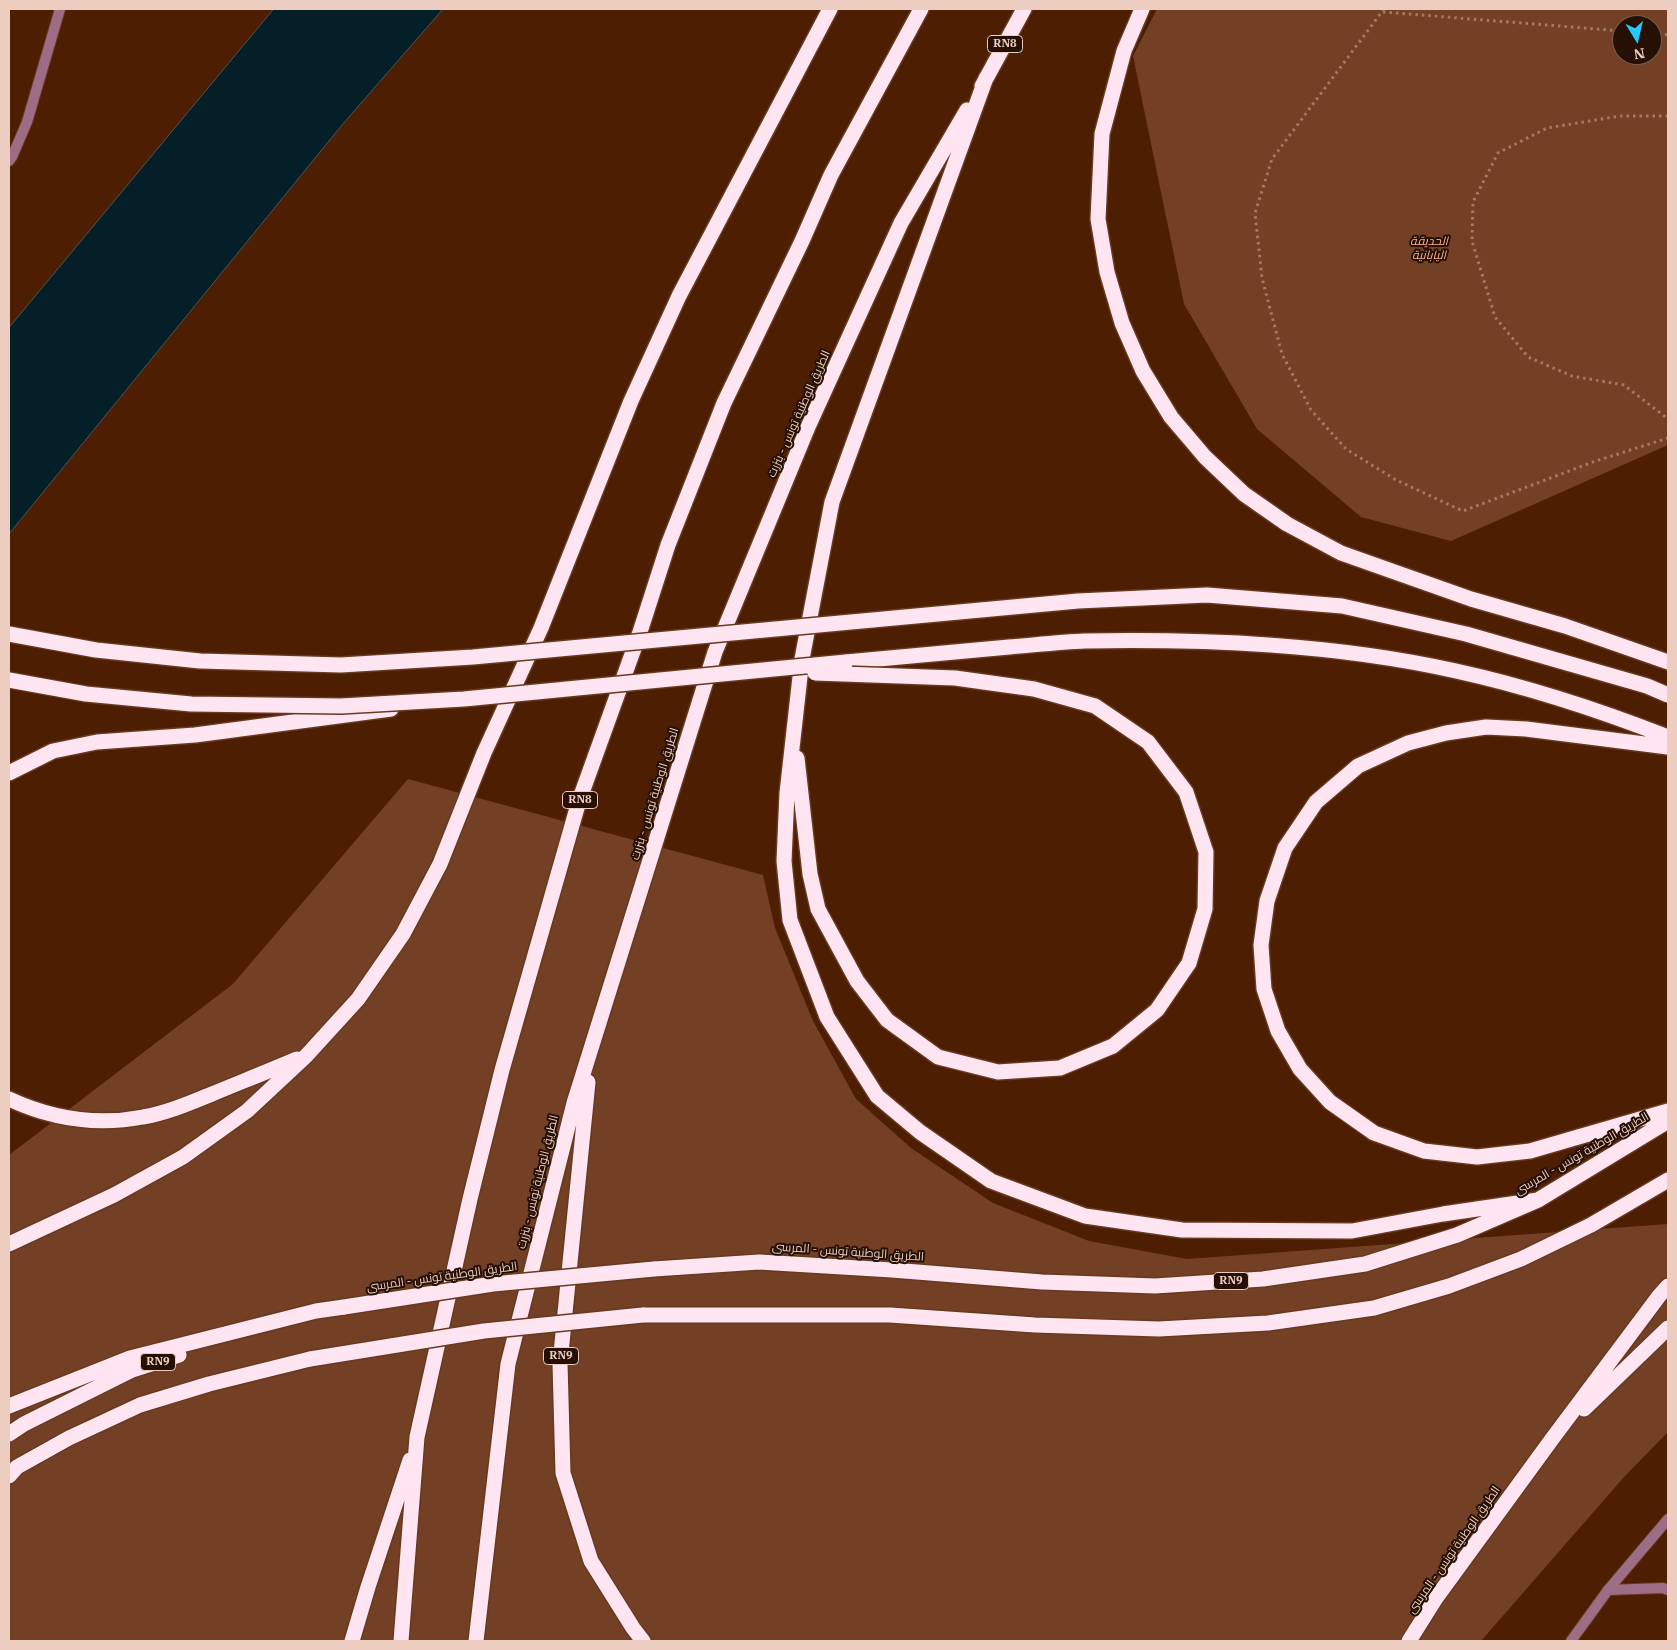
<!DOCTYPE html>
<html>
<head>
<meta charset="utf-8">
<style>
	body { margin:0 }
	#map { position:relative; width:1677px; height:1650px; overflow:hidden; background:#4e1e02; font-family:"IBM Plex Serif",serif }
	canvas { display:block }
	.frame { position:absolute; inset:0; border:10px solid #edcdbf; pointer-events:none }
	.north { position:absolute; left:1612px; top:15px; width:50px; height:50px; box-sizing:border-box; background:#261006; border:1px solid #765c50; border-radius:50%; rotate:171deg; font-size:14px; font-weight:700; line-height:20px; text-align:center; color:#edcdbf }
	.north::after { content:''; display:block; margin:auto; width:18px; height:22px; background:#25c9fe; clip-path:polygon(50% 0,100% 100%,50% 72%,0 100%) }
</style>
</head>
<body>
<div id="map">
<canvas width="1677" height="1650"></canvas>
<div class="frame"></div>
<div class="north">N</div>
</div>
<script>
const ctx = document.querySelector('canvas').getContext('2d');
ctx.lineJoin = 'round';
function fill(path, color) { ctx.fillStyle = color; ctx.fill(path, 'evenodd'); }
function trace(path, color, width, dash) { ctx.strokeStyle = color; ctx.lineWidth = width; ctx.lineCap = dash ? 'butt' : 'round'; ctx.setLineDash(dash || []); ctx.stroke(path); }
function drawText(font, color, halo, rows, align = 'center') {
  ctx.font = font + ' "IBM Plex Serif",Cairo,serif'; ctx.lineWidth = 4; ctx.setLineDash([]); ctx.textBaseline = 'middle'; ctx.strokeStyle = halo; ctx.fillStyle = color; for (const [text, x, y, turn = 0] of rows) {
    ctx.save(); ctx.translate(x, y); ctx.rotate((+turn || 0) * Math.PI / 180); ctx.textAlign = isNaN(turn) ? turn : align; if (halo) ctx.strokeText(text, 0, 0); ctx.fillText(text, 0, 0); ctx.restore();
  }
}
fill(new Path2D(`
	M1157 9H1668V445L1451 541 1361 517 1257 429 1184 304 1133 56ZM1622 25H1652V55H1622Z
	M408 779 763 875 775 928 813 1021 856 1099 911 1148 993 1203 1089 1241 1187 1259 1668 1224V1432L1624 1477 1481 1641H9V1155L233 984Z`), '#734025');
const water = new Path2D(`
	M274 9H443L342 125 9 534V328Z`);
fill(water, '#051f29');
trace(water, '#4b5356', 1);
const lane = new Path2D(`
	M1608 1590 1663 1588 1668 1590`);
const street = new Path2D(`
	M9 161 12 157 27 122 60 9
	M1571 1641 1608 1590 1668 1519`);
const highway = new Path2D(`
	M1142 9 1124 51 1102 134 1098 219 1107 272 1122 323 1143 371 1171 417 1205 457 1244 494 1287 524 1341 553 1471 599 1565 626 1668 662
	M986 78 832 502 802 659 787 793 784 861 790 920 827 1017 877 1096 920 1132 991 1181 1085 1216 1182 1230 1352 1231 1443 1214 1538 1200
	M982 86 1024 9
	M846 662C901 657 955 652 1009 647 1034 645 1060 642 1085 641 1208 639 1335 644 1456 671 1529 687 1599 710 1668 737
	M1668 747 1526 729 1486 727 1446 733 1408 743 1358 766 1316 802 1285 848 1267 901 1261 945 1264 989 1278 1031 1300 1069 1330 1102 1374 1133 1424 1151 1477 1157 1530 1151 1668 1111
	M797 758 810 874 818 909 857 981 887 1020 938 1057 998 1072 1060 1068 1113 1046 1157 1010 1189 963
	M9 773 53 751 97 742 195 735 391 709
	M588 1082 560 1363 563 1473 591 1561 633 1628 643 1641
	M9 1099C52 1119 96 1126 143 1117 167 1113 190 1103 212 1094 241 1082 269 1071 297 1059
	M9 1244 114 1195 183 1157 247 1111 306 1056 358 999 403 934 440 864 484 753 541 628 631 401 679 296 830 9
	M654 1269 759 1262 892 1270 1042 1282 1155 1286 1263 1279 1365 1264 1457 1235 1538 1200 1668 1121
	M643 1315H890L1035 1325 1159 1329 1268 1323 1374 1308 1449 1286 1521 1259 1591 1225 1668 1180
	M9 1406 130 1358 316 1311 344 1307
	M1584 1409 1668 1328
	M9 1434 24 1424 132 1370 179 1355
	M9 1476 17 1467 69 1438 140 1405 209 1384 310 1359
	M352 1641 368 1587 410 1460
	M401 1641 417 1437 470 1199 502 1070 579 801 640 632 668 545 724 403 802 241 831 175 921 9
	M476 1641 508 1364 574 1103 715 652 808 427 901 223 967 110
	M1409 1641 1436 1598 1552 1439 1659 1296 1668 1286`);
trace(lane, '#673a20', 12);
trace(street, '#673a20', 12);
trace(highway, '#673a20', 18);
trace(new Path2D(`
	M1384 9 1272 159 1255 213 1262 278 1282 354 1311 410 1346 449 1396 480 1463 511 1593 462 1668 438
	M1383 12 1622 31
	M1652 33 1668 35
	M1668 116H1620L1547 128 1498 153 1473 202 1472 241 1495 317 1528 357 1572 376 1624 385 1668 419`), '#a27a65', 3, [2.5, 4]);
trace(lane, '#9d6d86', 10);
trace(street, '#9d6d86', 10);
trace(highway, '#fee5f1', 15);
const highwayBridge = new Path2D(`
	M9 634 96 650 200 661 341 665 473 657 1078 601 1207 595 1342 606 1466 634 1647 686 1668 695
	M815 673 955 678 1034 689 1095 706 1148 742 1186 792 1206 852 1205 909 1189 963
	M9 680 86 694 191 704 341 706 464 699 846 662
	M344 1307 493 1284 654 1269
	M310 1359 484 1331 643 1315`);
trace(highwayBridge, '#673a20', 18, []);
trace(highwayBridge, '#fee5f1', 15);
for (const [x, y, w] of [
	[1005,44,35],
	[580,800,35],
	[1231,1281,35],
	[561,1356,35],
	[158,1362,35]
]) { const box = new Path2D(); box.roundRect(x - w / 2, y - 8.5, w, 17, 4); ctx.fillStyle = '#261006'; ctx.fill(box); trace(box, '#edcdbf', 1); }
drawText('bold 11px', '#edcdbf', null, [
	["RN8",1005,44],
	["RN8",580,800],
	["RN9",1231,1281],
	["RN9",561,1356],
	["RN9",158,1362]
]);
drawText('italic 12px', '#fcb28e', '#261006', [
	["الحديقة",1429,242],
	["اليابانية",1429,256]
]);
drawText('12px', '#edcdbf', '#261006', [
	["الطريق الوطنية تونس - بنزرت",799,414,-66],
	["الطريق الوطنية تونس - بنزرت",655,794,-73],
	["الطريق الوطنية تونس - المرسى",1582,1154,-30],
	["الطريق الوطنية تونس - بنزرت",538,1182,-76],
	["الطريق الوطنية تونس - المرسى",848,1252,4],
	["الطريق الوطنية تونس - المرسى",442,1277,-8],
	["الطريق الوطنية تونس - المرسى",1454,1550,-55]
]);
</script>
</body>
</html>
